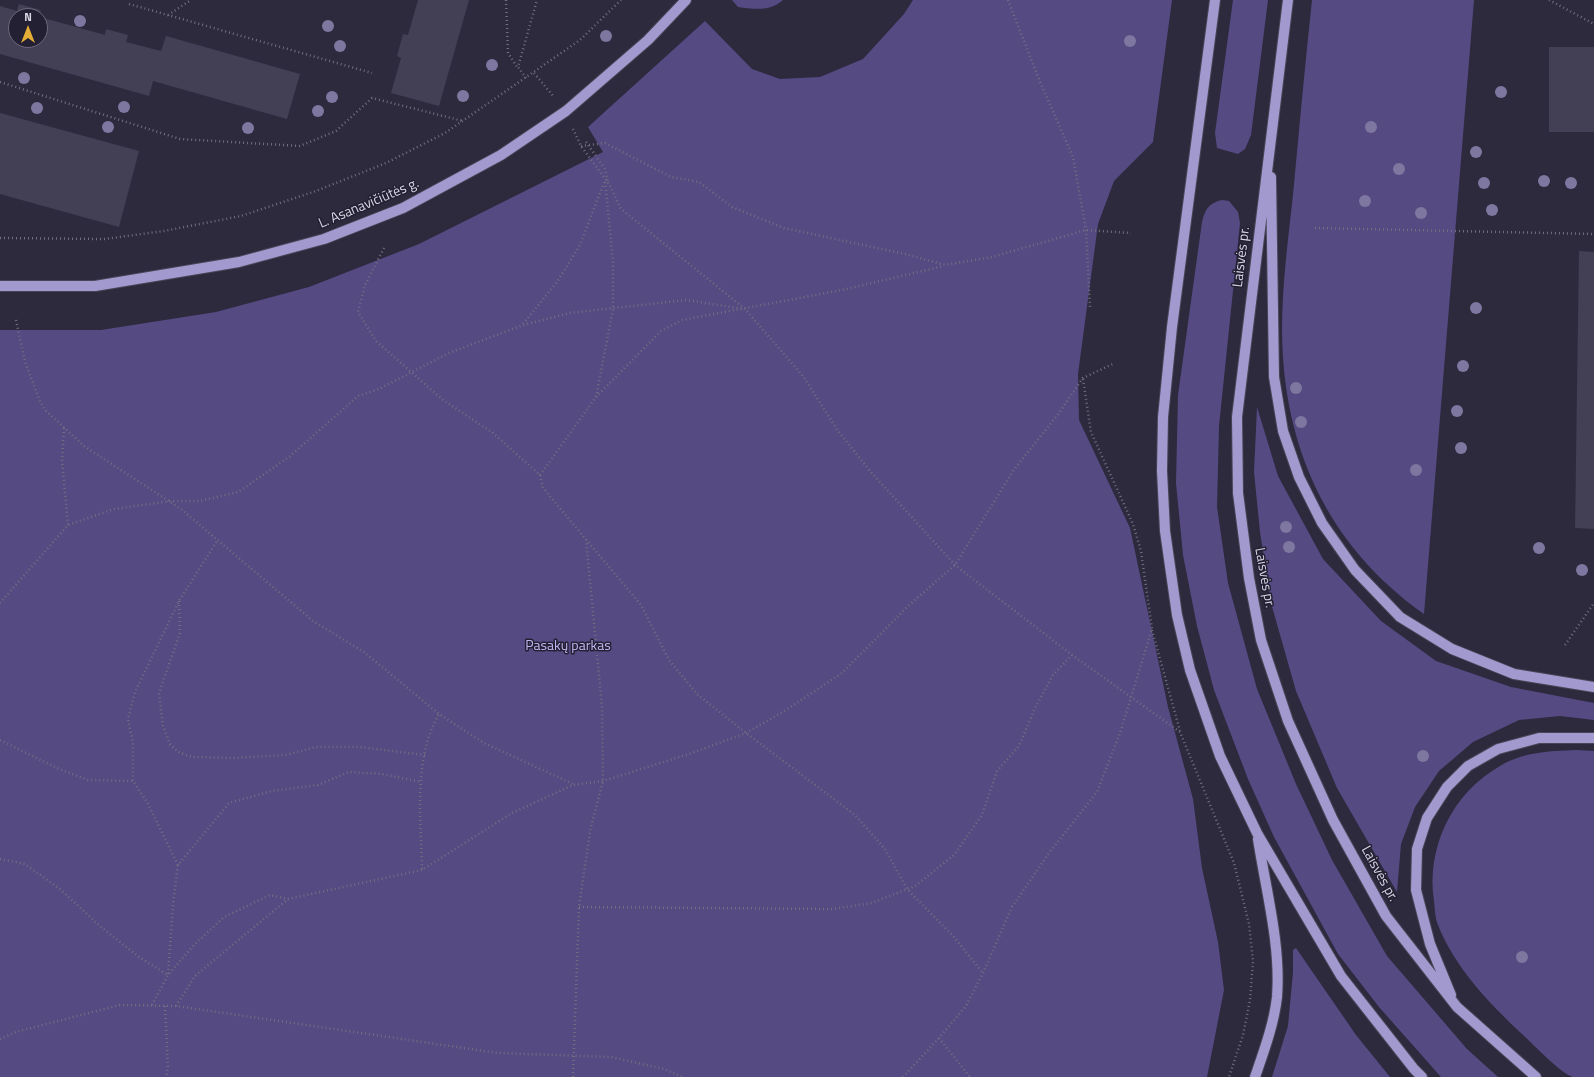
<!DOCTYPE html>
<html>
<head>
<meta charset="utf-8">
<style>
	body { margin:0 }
	#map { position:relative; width:1594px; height:1077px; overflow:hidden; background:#2d2a3e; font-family:"Titillium Web",sans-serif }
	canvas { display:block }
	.north { position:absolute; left:8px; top:8px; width:40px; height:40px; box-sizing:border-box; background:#242034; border:1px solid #6c697a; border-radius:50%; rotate:0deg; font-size:11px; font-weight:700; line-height:16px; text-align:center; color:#d8d7e4 }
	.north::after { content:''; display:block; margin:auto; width:14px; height:18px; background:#e4ad35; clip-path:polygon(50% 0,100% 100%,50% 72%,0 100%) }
</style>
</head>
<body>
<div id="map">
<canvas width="1594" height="1077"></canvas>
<div class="north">N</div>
</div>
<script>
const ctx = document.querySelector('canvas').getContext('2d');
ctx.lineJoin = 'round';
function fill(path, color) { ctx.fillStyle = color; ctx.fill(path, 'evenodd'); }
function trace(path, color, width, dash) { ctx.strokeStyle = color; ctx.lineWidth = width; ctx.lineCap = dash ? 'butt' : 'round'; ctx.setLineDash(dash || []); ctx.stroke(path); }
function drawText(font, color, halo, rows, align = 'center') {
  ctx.font = font + ' "Titillium Web",sans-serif'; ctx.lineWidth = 3; ctx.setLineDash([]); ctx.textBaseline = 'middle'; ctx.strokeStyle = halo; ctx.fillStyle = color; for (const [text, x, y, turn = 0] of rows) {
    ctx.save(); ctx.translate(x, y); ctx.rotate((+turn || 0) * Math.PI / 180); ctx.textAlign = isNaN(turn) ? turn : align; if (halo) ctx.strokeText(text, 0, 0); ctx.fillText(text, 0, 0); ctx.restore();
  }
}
fill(new Path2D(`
	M732 0H783C770 12 753 9 738 7Z
	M913 0H1172L1153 142 1114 181 1098 224 1078 374 1079 420 1130 528 1168 707 1193 799 1202 868 1218 942 1224 990 1207 1077H0V330H101L216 312 309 287 419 244 603 152 588 127 705 21 752 69 780 79 820 77 863 59 904 14Z
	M1233 0H1268L1251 135 1245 149 1238 154 1217 148 1215 133Z
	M1312 0H1474L1424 614C1328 546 1283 448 1282 331 1282 286 1288 240 1293 195 1299 130 1305 65 1312 0Z
	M1222 200 1229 201 1238 212 1240 223 1219 426 1217 507 1228 583 1257 689 1296 784 1332 860 1387 956 1467 1049 1498 1077H1441L1379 1007 1338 954 1274 837 1248 779 1214 690 1197 626 1183 555 1176 483 1178 395 1202 222C1205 209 1209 203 1222 200Z
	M1257 407 1278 476 1323 559 1381 621 1436 661 1511 687 1594 703V720L1560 716 1519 720 1473 742 1439 771 1415 807 1401 844 1397 892 1337 788 1296 691 1271 603 1260 532 1254 472Z
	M1576 750 1594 751V1077C1588 1077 1579 1077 1573 1077 1560 1073 1533 1044 1522 1034 1489 1003 1455 968 1438 925 1435 918 1435 909 1434 901 1426 848 1452 793 1500 766 1523 752 1549 751 1576 750Z
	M1296 948 1356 1035 1390 1077H1272L1288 1026 1293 972V950Z`), '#564a83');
fill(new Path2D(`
	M418 0H469L439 106 391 93 401 58 397 56 403 34 408 35Z
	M19 4 41 10 39 16H16V40H40V17L105 35 106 29 128 35 126 42 161 51 166 36 300 74 287 119 153 81 149 96 0 54V6L17 11Z
	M1549 47H1594V132H1549Z
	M0 113 139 151 119 227 0 194Z
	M1579 251 1594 252V529L1575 528Z`), '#433f55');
const major = new Path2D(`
	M1215 0 1172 327 1163 417 1162 471 1165 531 1177 615 1190 670 1220 756 1257 833 1341 976 1414 1069 1422 1077
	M1288 0 1237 417 1238 493 1249 578 1261 640 1288 721 1333 820 1386 916 1457 1007 1536 1077
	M1271 177 1274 377 1283 431 1299 477 1322 523 1355 570 1400 617 1452 649 1514 674 1594 687
	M0 286H95L239 262 324 239 403 208 501 155 566 111 648 40 686 0
	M1451 995 1430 944 1416 890 1417 849 1427 818 1447 787 1468 766 1498 749 1539 738H1594
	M1255 1077C1264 1051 1274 1024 1277 997 1281 945 1266 891 1258 839`);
trace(major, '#484557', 12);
trace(new Path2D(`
	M506 0 508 53 517 67
	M1008 0 1040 82 1073 157 1086 230 1090 307
	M1549 0 1594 24
	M129 4 372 73
	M168 15 191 0
	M534 73 554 97
	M526 78 518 67 537 0
	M0 82 180 139 300 146 336 131 372 98 463 121
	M573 129 581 146 609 184 621 209 745 309 803 376 838 431 870 471 955 565 1072 655 1180 732 1234 863 1249 924 1253 961 1250 1000 1243 1035 1229 1077
	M586 142 605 169 608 182
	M581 146 605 143 671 177 699 182 732 207 784 228 905 254 945 265 992 257 1086 230 1131 233
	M1315 228 1594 234
	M0 238 105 239 164 231 241 216 316 191 386 163 445 133 580 40 621 0
	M384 248 365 285 358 312 376 341 443 400 493 433 540 475 543 488 641 605 669 660 697 694 746 733 855 815 885 849 907 889 953 936 983 973
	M16 320 25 362 40 401 45 410 84 446 181 509 313 621 364 652 439 714 484 743 573 784
	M523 324 557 282 580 245 605 180
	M596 397 613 309V262L605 180
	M64 428 62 460 68 525
	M540 475 596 397 661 331 682 320 842 290 944 266
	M179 601 180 633 159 693 163 726 170 744 178 752 192 757 234 758 285 755 316 747H360L425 755
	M0 603 68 525 114 509 171 501H200L238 492 289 457 358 396 379 389 449 353 523 325 570 313 686 300 744 309
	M1152 630 1180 731
	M1565 645 1594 603
	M0 740 59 769 88 780 133 781
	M0 859 25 864 61 890 101 927 139 957 168 975 173 904 178 865 229 803 272 791 318 785 349 772 382 774 421 782
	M178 865 147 802 133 781V743L128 719 135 692 179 601 217 541
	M422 869C421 820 413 758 439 714
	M579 907 832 909 872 903 915 886 954 855 982 815 997 771 1019 746 1035 708 1053 675 1072 655
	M152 1005 168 975 194 945 224 917 270 895 288 899 422 870 512 813 573 785 603 781 692 753 746 733 786 710 842 673 908 606 955 565 1013 471 1059 413 1083 378 1115 363
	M165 1006 168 1066 166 1077
	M176 1006 195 976 288 899
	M939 1038 970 1077
	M0 1039 16 1032 120 1005 176 1006 498 1053 611 1057 664 1069 682 1077
	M573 1077 579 907 590 831 603 781 602 707 586 539
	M903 1077 939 1038 966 1006 983 973 1012 907 1049 853 1097 792 1120 733 1152 629 1141 551 1133 524 1091 432 1083 379`), '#716f80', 2.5, [1, 3]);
trace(major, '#a299ce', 10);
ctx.fillStyle = '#7e77a0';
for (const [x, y] of [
	[80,21],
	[328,26],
	[606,36],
	[1130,41],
	[340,46],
	[492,65],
	[24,78],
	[1501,92],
	[463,96],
	[332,97],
	[124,107],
	[37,108],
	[318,111],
	[108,127],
	[1371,127],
	[248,128],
	[1476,152],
	[1399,169],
	[1544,181],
	[1484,183],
	[1571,183],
	[1365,201],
	[1492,210],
	[1421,213],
	[1476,308],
	[1463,366],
	[1296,388],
	[1457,411],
	[1301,422],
	[1461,448],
	[1416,470],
	[1286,527],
	[1289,547],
	[1539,548],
	[1582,570],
	[1423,756],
	[1522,957]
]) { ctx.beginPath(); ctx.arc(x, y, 6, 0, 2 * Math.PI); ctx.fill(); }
drawText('14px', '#d8d7e4', '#242034', [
	["L. Asanavičiūtės g.",369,204,-23],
	["Laisvės pr.",1242,257,-83],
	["Laisvės pr.",1264,578,80],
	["Laisvės pr.",1379,874,61]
]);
drawText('14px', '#c0b6f0', '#242034', [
	["Pasakų parkas",568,647]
]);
</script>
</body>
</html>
